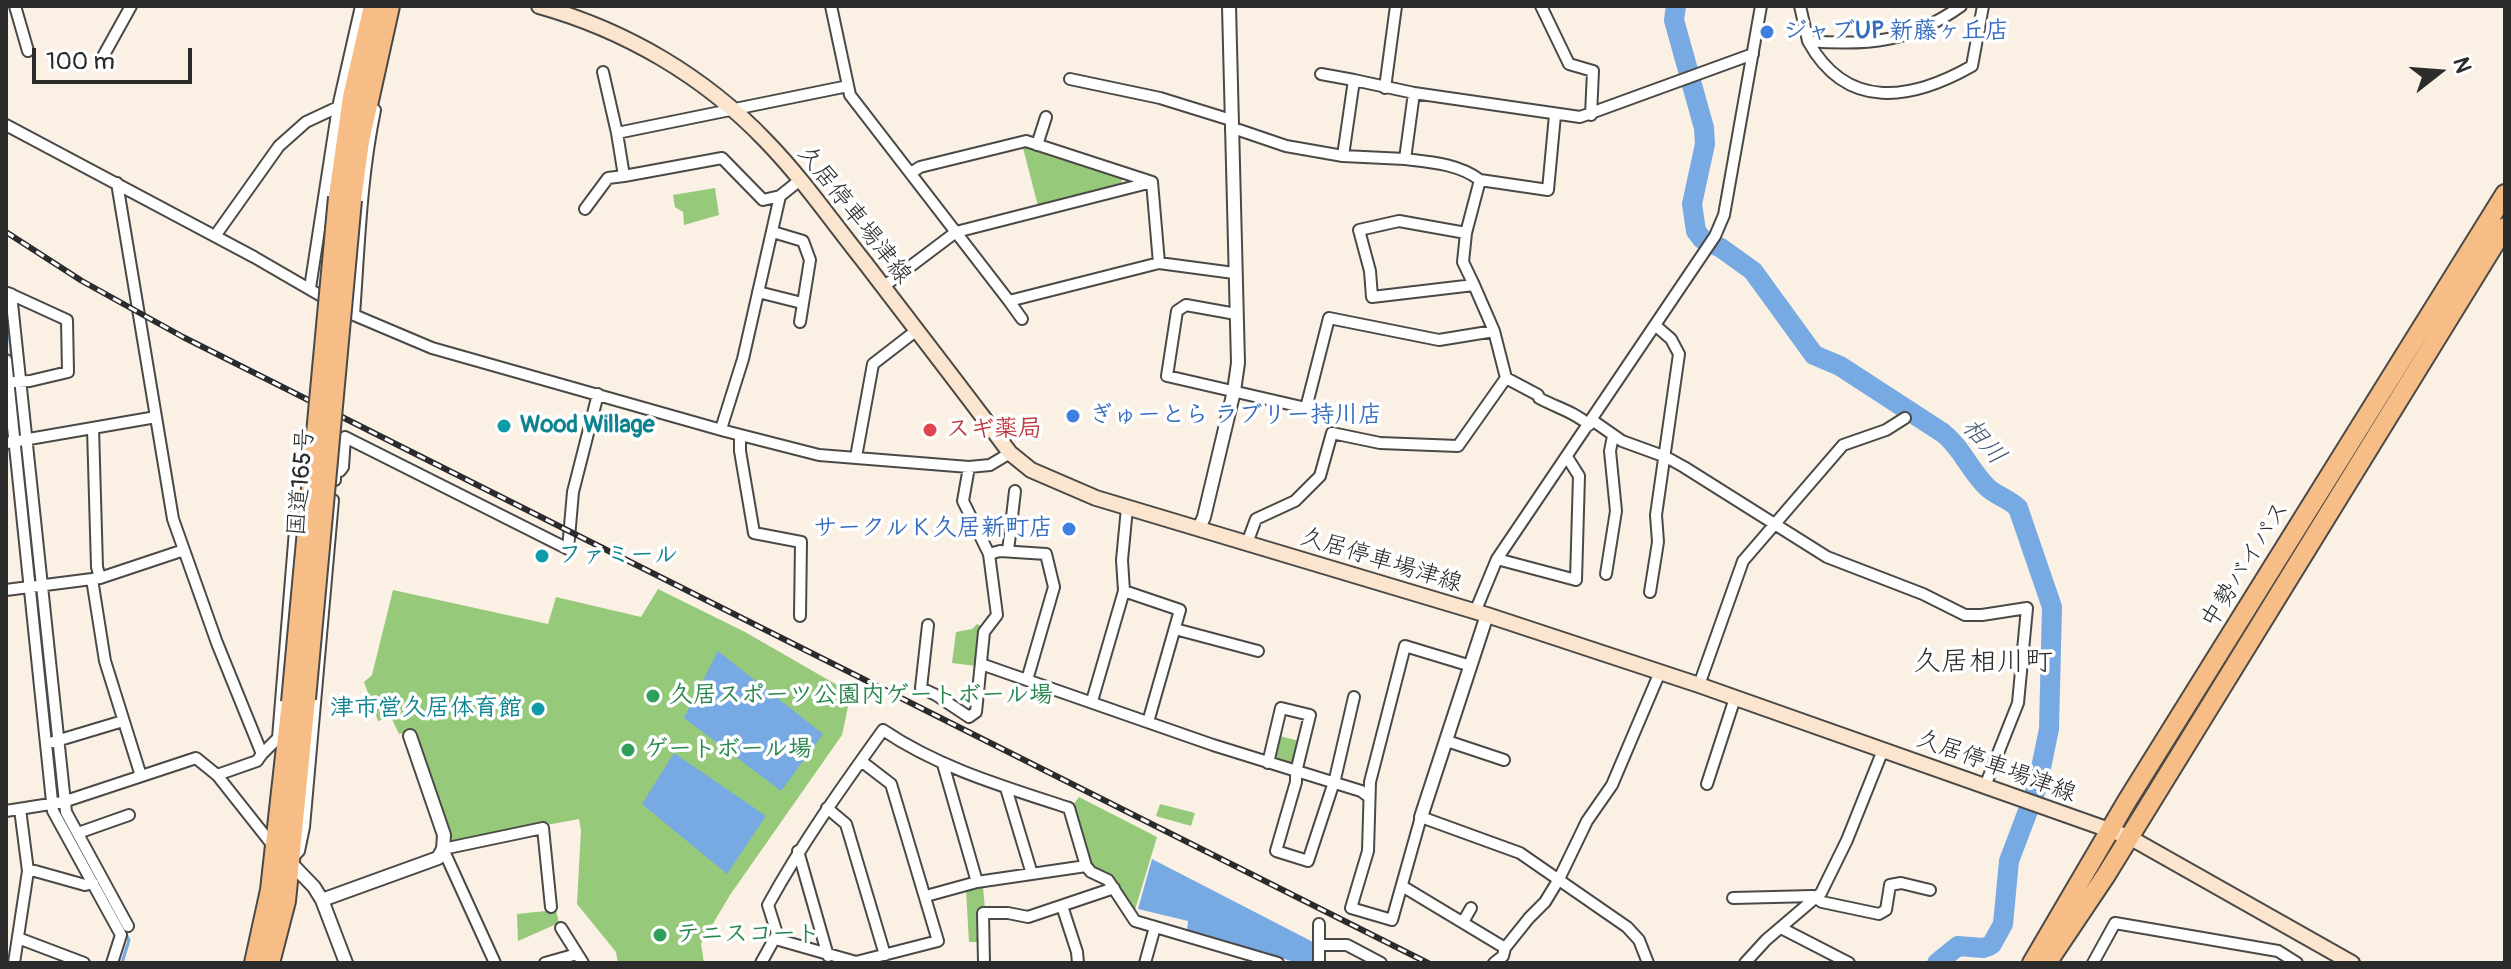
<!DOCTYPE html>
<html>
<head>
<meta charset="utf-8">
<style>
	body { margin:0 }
	#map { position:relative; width:2511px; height:969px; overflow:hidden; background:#fbf0e4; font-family:Pangolin,sans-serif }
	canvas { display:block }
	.frame { position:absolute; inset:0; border:8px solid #2b2b2b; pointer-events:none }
	.north { position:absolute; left:2399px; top:32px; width:80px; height:80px; -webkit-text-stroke:6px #fff; paint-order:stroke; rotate:73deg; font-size:22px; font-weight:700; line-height:32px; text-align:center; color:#2b2b2b }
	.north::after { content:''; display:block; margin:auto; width:28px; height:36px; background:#2b2b2b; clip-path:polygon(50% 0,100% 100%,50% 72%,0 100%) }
	.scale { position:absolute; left:32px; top:48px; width:160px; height:36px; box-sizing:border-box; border:4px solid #2b2b2b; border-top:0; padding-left:10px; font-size:24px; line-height:28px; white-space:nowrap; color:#2b2b2b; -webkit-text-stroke:6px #fff; paint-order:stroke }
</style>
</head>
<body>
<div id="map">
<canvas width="2511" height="969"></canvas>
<div class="frame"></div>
<div class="north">N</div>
<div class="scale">100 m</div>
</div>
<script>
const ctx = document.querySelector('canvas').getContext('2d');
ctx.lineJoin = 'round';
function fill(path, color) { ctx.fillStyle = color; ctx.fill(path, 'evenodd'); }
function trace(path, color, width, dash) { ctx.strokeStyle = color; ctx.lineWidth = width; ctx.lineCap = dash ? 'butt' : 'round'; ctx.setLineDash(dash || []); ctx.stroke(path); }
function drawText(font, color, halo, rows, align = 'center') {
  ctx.font = font + ' Pangolin,"Klee One",sans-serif'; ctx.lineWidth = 7; ctx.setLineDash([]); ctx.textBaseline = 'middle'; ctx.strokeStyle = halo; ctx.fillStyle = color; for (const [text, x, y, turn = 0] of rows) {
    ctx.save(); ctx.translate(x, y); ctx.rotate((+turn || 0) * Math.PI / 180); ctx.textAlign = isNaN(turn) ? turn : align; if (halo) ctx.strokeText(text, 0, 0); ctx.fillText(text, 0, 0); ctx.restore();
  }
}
fill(new Path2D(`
	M1026 147 1122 179 1121 186 1038 206 1023 148Z
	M715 188 719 215 684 225 683 212 675 207 673 195Z
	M658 589 745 632 851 693 842 735 730 895 701 944 704 963H618L616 952 577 904 581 830 579 819 450 843 415 733 412 731 399 734 391 717 378 721 364 682 372 675 393 590 548 624 556 597 641 617Z
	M977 624 981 626 976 666 952 663 956 632 972 629Z
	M1280 736 1299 741 1293 767 1275 760Z
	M1079 797 1157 837 1134 913 1113 878 1091 864 1074 804Z
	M1160 804 1195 813 1191 826 1156 816Z
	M983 887 985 909 979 910 978 942H969L966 889Z
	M556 910 559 923 518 941 517 914Z`), '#96c97a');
fill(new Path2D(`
	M718 651 823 734 781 791 684 718Z
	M674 753 766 816 727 874 642 804Z
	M1152 859 1313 942 1314 963H1298L1187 931 1188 921 1138 909Z`), '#77aae3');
trace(new Path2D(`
	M6 305 20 436
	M20 444 36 583
	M37 591 52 738
	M53 746 58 798
	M59 805 61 813 129 940 122 963`), '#77aae3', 3);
trace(new Path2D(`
	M1676 6 1674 20 1704 128 1705 144 1692 204 1696 231 1702 239 1721 248 1753 271 1814 355 1840 366 1943 433C1962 448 1970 471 1987 487 1996 496 2010 499 2018 508L2052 607 2049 729 2037 787 2009 861 2003 924 1992 944 1989 946 1983 948 1958 946 1937 963`), '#77aae3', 20);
const minor = new Path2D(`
	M15 6 28 51
	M831 6 850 95 1009 301 1159 263 1234 273
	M1541 6 1569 64 1593 71 1591 115
	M1800 6 1808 41C1868 46 1911 42 1961 6
	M1808 41C1847 112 1912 100 1972 66L1983 6
	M101 60 131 6
	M603 72 617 133 848 86
	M1321 74 1354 80
	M1070 79 1160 98 1231 120
	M1385 88 1396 6
	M6 125 254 257 354 315 432 348 725 431 819 455 969 467 990 465 1010 453
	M1231 130H1239L1286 146 1343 156 1354 80 1414 93 1580 117 1753 54
	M617 133 624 176 722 158 763 200 780 196
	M1037 145 1046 117
	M1343 156 1405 159 1414 93
	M1405 159C1431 162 1459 164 1480 180
	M911 173 920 167 1026 141 1152 182 1159 263
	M117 183 173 519 217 643 262 754 257 761 217 775
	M585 209 608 178 624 176
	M773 232 803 241 810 260 800 322
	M1466 233 1463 262 1474 285
	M215 236 279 146 306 122 338 107
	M883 287 956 232 1152 182
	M310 288 338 107 361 6
	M758 292 802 303
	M8 293 67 320 68 372 30 381 14 382
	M11 294 66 812 128 926
	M1009 301 1022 319
	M1236 314 1186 305 1177 311 1167 376 1306 408 1329 318 1439 340 1494 331 1474 285 1372 297 1370 271 1359 230 1399 221 1466 233 1480 180 1548 190 1555 115
	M354 315C359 246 361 177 375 110
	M1494 331 1506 378 1538 395 1539 398C1555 407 1575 412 1589 425
	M6 360 53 811 121 935 112 963
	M1592 420 1622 441 1666 457 1684 467 1827 557 1923 594 1965 615H1982L2027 608 2018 703 1985 786
	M93 428 97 567 100 578
	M721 429 743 359 780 196 800 180
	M740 435V451L754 533 801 542 800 616
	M6 443 156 417
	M856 457 873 364 917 330
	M335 480V470L340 471 343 467 345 437 568 549 573 492 598 394
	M1247 543 1256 519 1295 501 1320 476 1332 433 1380 443 1458 446 1506 378
	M1008 551 1015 491
	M989 554 1000 551 1046 554 1054 587 1027 680
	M1497 559 1576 580 1579 476 1567 457
	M1606 574 1616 511 1610 451 1613 436
	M92 579 105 661 141 776
	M6 590 100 578 184 550
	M1124 591 1180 610 1148 722
	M1650 592 1658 542 1656 515 1679 354 1671 339 1656 326
	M1475 612 1497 559 1715 236 1724 215 1761 6
	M928 625 921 688 936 695 969 717 976 712 984 632 997 615 989 554 963 501 969 467
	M1175 629 1258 651
	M981 664 1213 745 1361 791 1369 797
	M1471 666 1405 646 1370 782 1368 851 1351 908 1392 920 1421 817 1520 853 1627 927 1639 940 1648 963
	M1699 685 1743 561 1843 445 1886 430 1905 418
	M1092 701 1124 591 1122 560 1127 508
	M1447 741 1504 760
	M53 742 123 721
	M262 754 278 738 301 457 315 462
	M861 761 891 784 938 941 856 962 779 940 768 905C802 843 842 787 883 730 939 768 1005 787 1069 808L1086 866 1091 872 1108 880 1135 921 1278 963
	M1268 763 1281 708 1310 715 1296 772V782L1276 851 1308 861 1335 779 1354 697
	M943 764 977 882
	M1707 784 1735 698
	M1006 788 1032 874
	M827 808 846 824 885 955
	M6 811 63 802 196 758 217 775 274 847
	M78 833 129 815
	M798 851 828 956
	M294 856 299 851 304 827 333 500
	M28 871H35L85 885 93 883
	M1402 886 1505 948
	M926 896 977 882 1086 866
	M1733 898 1813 896 1822 902 1879 914 1886 910 1890 885 1901 883 1930 890
	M1062 906 1077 952 1078 963
	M1463 922 1471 908
	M1319 924V963
	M561 928 583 963
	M1781 928 1849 963
	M18 938 84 963
	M1319 945H1347L1381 963
	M14 963 28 871 20 809
	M495 963 443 849 543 828 551 907
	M545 963 577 954
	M761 963 777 934
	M984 963 983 913H1008L1028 917 1114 888
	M1145 963 1155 927
	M1494 963 1503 956 1505 948 1529 918 1545 902 1559 879 1587 821 1612 785 1660 672
	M1745 963 1766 940 1821 893 1847 840 1883 750
	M2093 963 2115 923 2278 951 2297 963`);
const tertiary = new Path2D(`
	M1199 528 1204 517 1234 391 1238 363 1229 6
	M1421 817 1487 615
	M287 859 314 887 322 900 346 963
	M322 900 438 858 443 849 444 835 410 736`);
const secondary = new Path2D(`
	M539 6C625 30 704 76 766 141 803 179 833 223 866 264 914 327 963 390 1010 453L1031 470 1096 498 1487 615 1699 685 2129 837 2352 963`);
const trunk = new Path2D(`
	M338 197 352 97 373 6
	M352 200 360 141 390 6
	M254 963 270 890 291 702
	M270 963 286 901 306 699
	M2032 963 2127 801 2505 194
	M2047 963 2106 875 2505 227`);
trace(minor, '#4a4947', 14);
trace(tertiary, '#4a4947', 16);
trace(secondary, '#4a4947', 18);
trace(trunk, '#4a4947', 22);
trace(minor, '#fff', 10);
trace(tertiary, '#fff', 12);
trace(secondary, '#fbe5cf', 14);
trace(trunk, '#f6be86', 18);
const rail = new Path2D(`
	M6 232 82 281 183 337 1428 963`);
trace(rail, '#2b2b2b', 6);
trace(rail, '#fff', 3, [9]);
const trunkBridge = new Path2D(`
	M306 699 352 200
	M291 702 338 197`);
trace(trunkBridge, '#4a4947', 22, []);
trace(trunkBridge, '#f6be86', 18);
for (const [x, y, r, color] of [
	[1767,32,8,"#3f7fe0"],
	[1073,416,8,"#3f7fe0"],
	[504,426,8,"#0f9aa8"],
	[930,430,8,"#e0444e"],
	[1069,529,8,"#3f7fe0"],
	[542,556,8,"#0f9aa8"],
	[653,696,8,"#2e9e5b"],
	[538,709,8,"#0f9aa8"],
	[628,750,8,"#2e9e5b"],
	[660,935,8,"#2e9e5b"]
]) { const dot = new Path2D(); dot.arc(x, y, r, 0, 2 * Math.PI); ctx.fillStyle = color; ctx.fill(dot); trace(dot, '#fff', 3); }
drawText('bold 24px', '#366cbe', '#fff', [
	["ジャブUP 新藤ヶ丘店",1783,32],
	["ぎゅーとら ラブリー持川店",1089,416],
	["サークルＫ久居新町店",1053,529,"right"]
], 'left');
drawText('24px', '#2b2b2b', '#fff', [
	["久居停車場津線",854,215,52],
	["国道165号",302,482,-85],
	["久居停車場津線",1381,561,17],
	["中勢バイパス",2246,565,-58],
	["久居停車場津線",1996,767,20]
]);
drawText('bold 24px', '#0d838f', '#fff', [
	["Wood Willage",520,426],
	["ファミール",558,556],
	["津市営久居体育館",522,709,"right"]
], 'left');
drawText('bold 24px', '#be3a42', '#fff', [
	["スギ薬局",946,430]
], 'left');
drawText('bold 24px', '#27864d', '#fff', [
	["久居スポーツ公園内ゲートボール場",669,696],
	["ゲートボール場",644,750],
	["テニスコート",676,935]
], 'left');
drawText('italic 26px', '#495e75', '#fff', [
	["相川",1983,442,49]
]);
drawText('28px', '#2b2b2b', '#fff', [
	["久居相川町",1983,663]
]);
</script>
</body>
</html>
